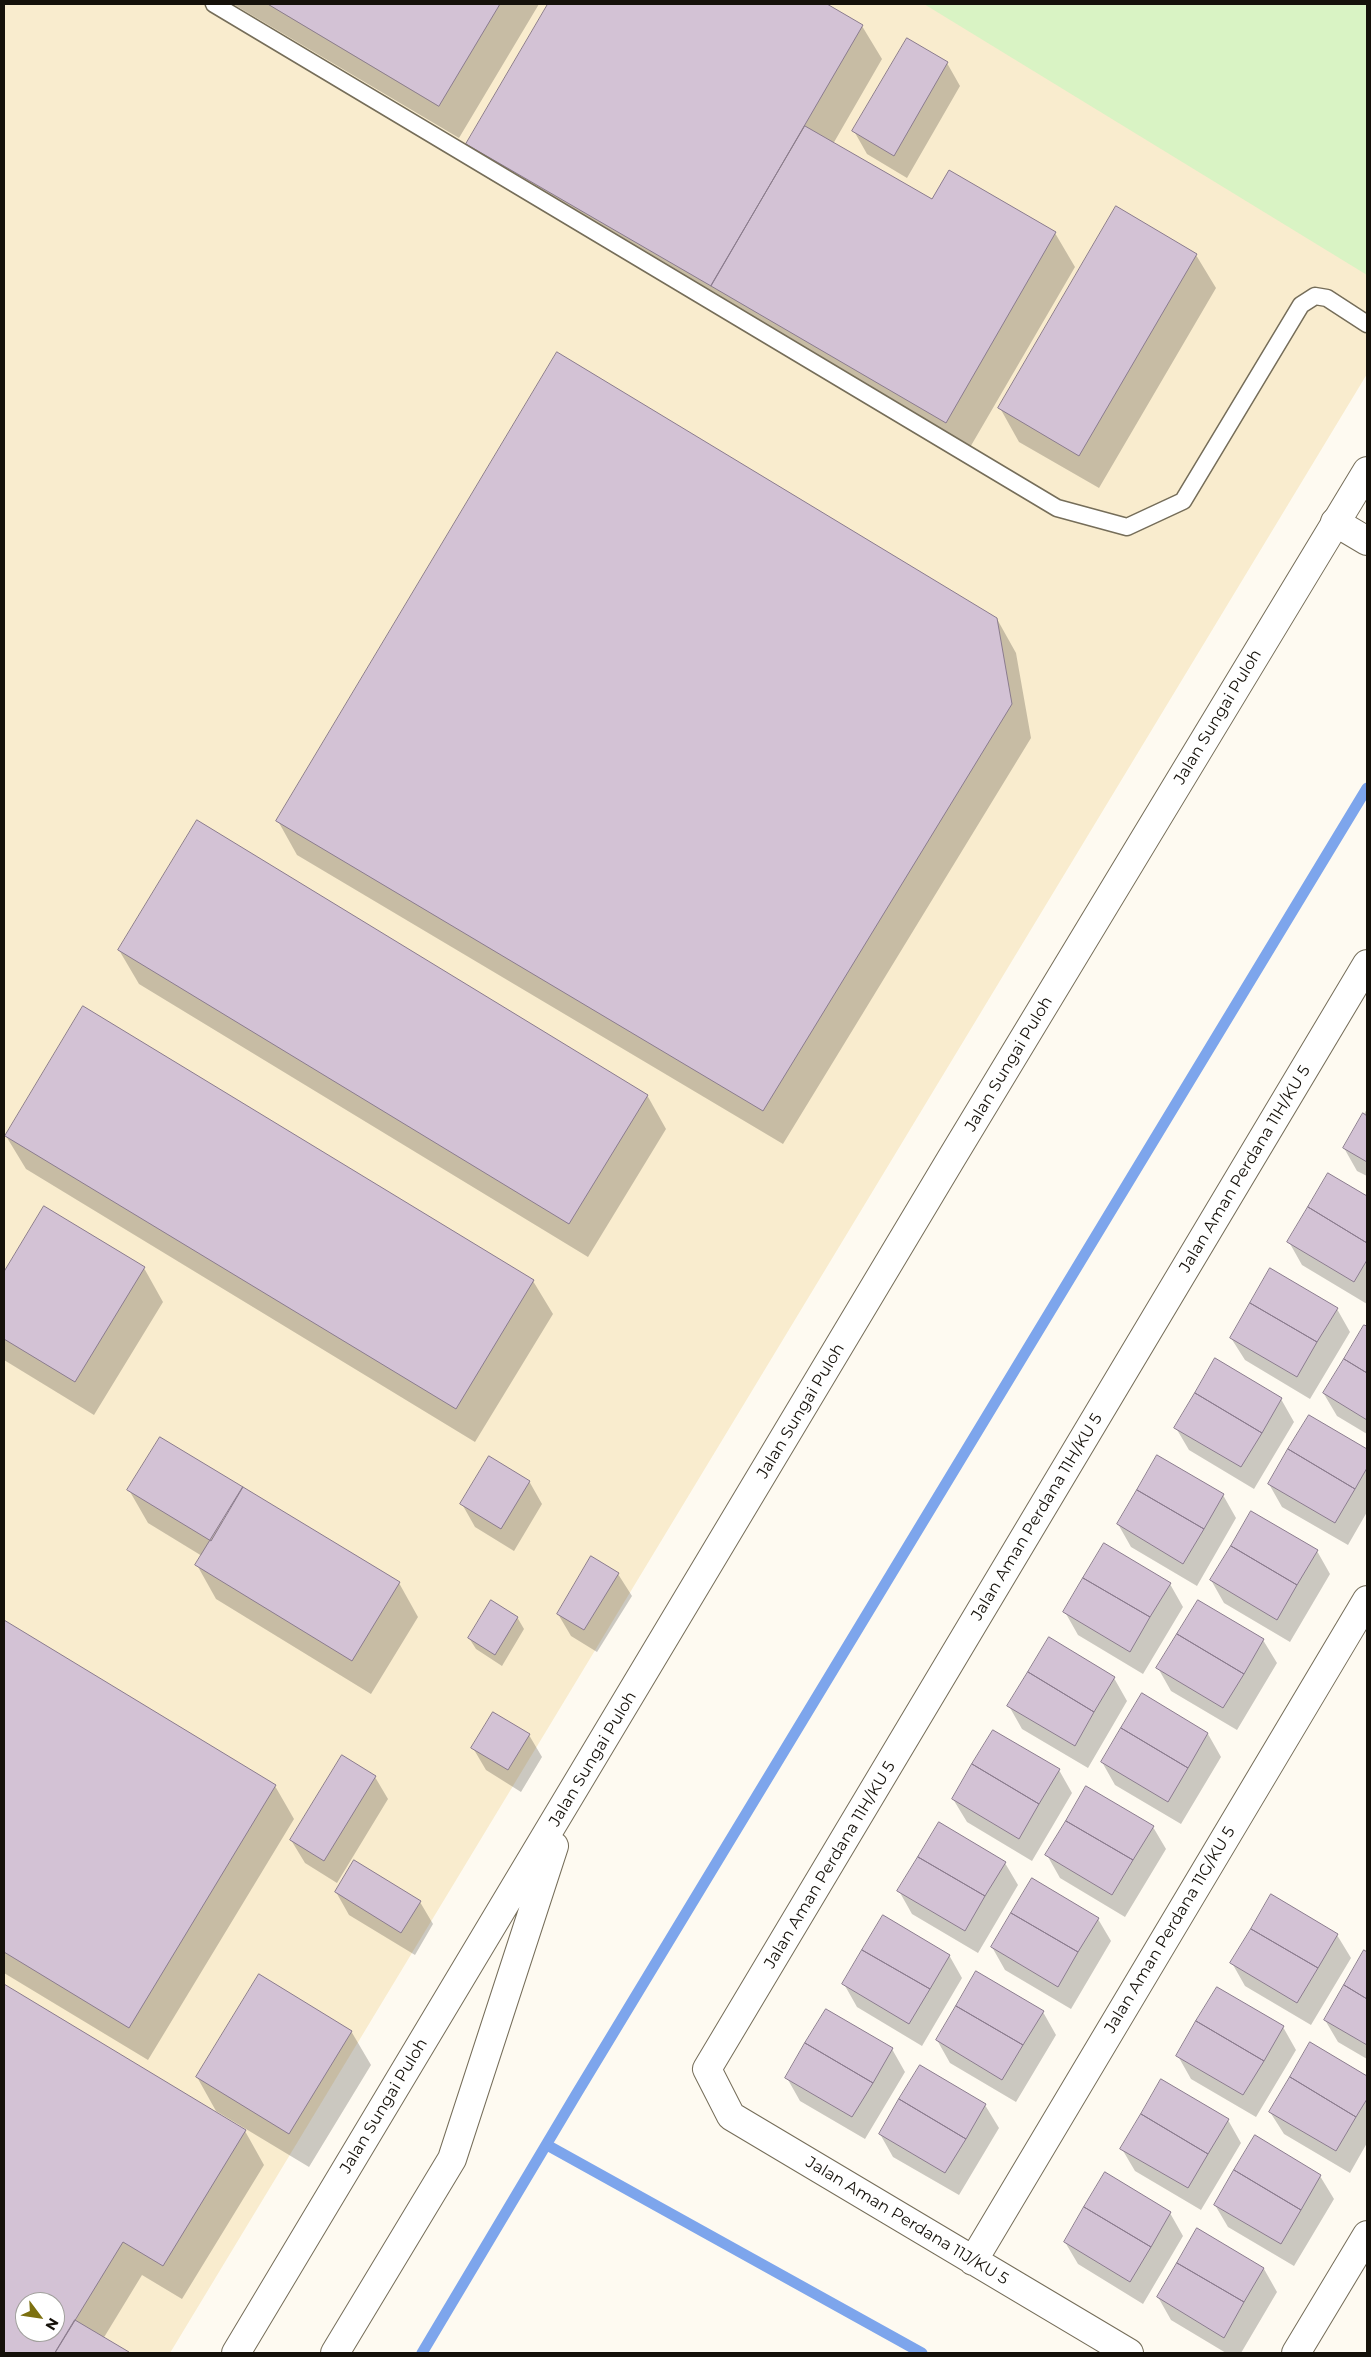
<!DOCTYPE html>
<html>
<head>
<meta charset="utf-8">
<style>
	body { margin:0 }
	#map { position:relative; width:1371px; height:2357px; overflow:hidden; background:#fefaf1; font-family:Montserrat,sans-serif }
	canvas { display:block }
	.frame { position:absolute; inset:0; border:5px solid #15110a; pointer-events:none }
	.north { position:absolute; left:15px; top:2292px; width:50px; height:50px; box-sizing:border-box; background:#fff; border:1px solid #a1a09d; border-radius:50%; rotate:121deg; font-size:14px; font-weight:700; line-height:20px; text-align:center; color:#15110a }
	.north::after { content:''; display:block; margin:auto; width:18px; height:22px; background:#7c7010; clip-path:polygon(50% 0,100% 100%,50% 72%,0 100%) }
</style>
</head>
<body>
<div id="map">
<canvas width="1371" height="2357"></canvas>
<div class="frame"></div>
<div class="north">N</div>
</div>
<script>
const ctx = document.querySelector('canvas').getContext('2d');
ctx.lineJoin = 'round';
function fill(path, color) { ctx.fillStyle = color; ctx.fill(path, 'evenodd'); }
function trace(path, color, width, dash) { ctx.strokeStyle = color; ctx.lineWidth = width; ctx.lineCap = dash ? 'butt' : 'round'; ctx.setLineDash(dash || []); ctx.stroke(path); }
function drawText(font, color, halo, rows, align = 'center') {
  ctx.font = font + ' Montserrat,sans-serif'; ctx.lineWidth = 5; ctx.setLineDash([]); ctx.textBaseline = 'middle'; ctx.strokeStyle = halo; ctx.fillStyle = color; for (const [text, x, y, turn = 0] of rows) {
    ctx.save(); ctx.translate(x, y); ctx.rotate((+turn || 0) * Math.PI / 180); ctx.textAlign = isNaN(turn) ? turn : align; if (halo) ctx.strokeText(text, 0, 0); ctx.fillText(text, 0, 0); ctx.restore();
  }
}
fill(new Path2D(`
	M4 4H1367V374L170 2353H4ZM25 2302H55V2332H25Z`), '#f9ecce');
fill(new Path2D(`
	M924 4H1367V275Z`), '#d9f3c4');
fill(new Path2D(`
	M233 4H539L459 138Z
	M549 4H825L862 26 882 59 833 144 932 201 950 172 1055 233 1075 267 965 456 487 178 468 144Z
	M947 63 960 86 907 178 867 154 854 131Z
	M1196 255 1216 288 1099 488 1019 442 1000 408Z
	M997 619 1016 653 1031 738 783 1144 297 855 278 821Z
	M119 950 647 1095 666 1129 588 1257 139 984Z
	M1367 1109V1176L1357 1171 1344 1148Z
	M6 1136 533 1281 553 1314 475 1442 26 1169Z
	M1329 1175 1367 1197V1304L1302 1265 1289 1242Z
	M45 1208 144 1268 163 1302 94 1415 4 1360V1274Z
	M1337 1309 1350 1332 1310 1399 1245 1360 1231 1338Z
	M1365 1326 1367 1328V1434L1337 1416 1324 1394Z
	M1281 1399 1294 1422 1254 1489 1189 1450 1176 1428Z
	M1309 1416 1367 1451V1512L1348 1545 1282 1507 1269 1484Z
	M529 1481 542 1504 514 1551 475 1527 462 1504Z
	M129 1490 399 1583 418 1617 371 1694 216 1599 197 1565 202 1556 148 1523Z
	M1223 1495 1236 1518 1197 1586 1131 1547 1118 1524Z
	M1317 1551 1330 1574 1290 1642 1224 1603 1211 1580Z
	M618 1574 632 1596 597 1652 571 1636 558 1614Z
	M1170 1584 1183 1607 1143 1674 1078 1635 1065 1612Z
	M517 1617 524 1629 502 1666 476 1649 469 1638Z
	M4 1621 275 1786 294 1819 148 2060 4 1973Z
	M1263 1640 1277 1663 1237 1730 1171 1691 1158 1668Z
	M1114 1678 1127 1701 1088 1768 1022 1729 1009 1706Z
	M1142 1695 1208 1734 1221 1757 1181 1824 1115 1785 1102 1762Z
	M529 1735 542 1757 521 1792 486 1770 473 1748Z
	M1059 1770 1072 1793 1032 1861 967 1822 953 1799Z
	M375 1777 388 1799 337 1883 305 1863 291 1840Z
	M1153 1827 1166 1849 1125 1917 1060 1878 1047 1855Z
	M1005 1863 1018 1885 978 1953 912 1914 899 1891Z
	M336 1892 420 1902 433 1924 415 1955 349 1915Z
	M1098 1919 1111 1941 1071 2009 1005 1970 992 1947Z
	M1337 1935 1351 1958 1311 2025 1245 1986 1232 1963Z
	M1365 1952 1367 1953V2059L1338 2042 1325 2020Z
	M949 1955 962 1978 922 2046 857 2007 844 1984Z
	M4 1985 245 2131 264 2165 182 2299 142 2275 103 2339 128 2353H4ZM25 2302H55V2332H25Z
	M1043 2012 1056 2035 1016 2102 950 2063 937 2040Z
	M1283 2027 1296 2050 1256 2117 1191 2079 1178 2056Z
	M351 2031 371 2065 309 2167 216 2111 197 2077Z
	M1310 2044 1367 2078V2143L1350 2173 1284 2134 1270 2112Z
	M892 2049 905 2072 865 2139 800 2101 787 2078Z
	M985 2105 999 2128 959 2195 893 2157 880 2134Z
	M1228 2120 1241 2143 1201 2210 1135 2171 1122 2149Z
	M1320 2176 1334 2199 1294 2266 1228 2227 1215 2205Z
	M1170 2213 1183 2236 1143 2304 1078 2264 1065 2242Z
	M1198 2230 1264 2269 1277 2292 1241 2353H1226L1171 2320 1158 2297Z`), '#0003');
trace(new Path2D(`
	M547 2145 922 2353
	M422 2353 577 2093 1367 788`), '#7da5ec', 11);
const building = new Path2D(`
	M268 4H500L439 106Z
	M548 4H827L863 25 711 286 466 144Z
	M907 38 948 62 894 156 852 131Z
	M805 126 932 199 949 170 1056 232 946 423 711 286Z
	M1116 206 1197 254 1079 456 998 408Z
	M557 352 997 618 1012 704 763 1111 276 821Z
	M197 820 648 1095 569 1224 118 950Z
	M83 1006 534 1280 456 1409 5 1136Z
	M1363 1113 1367 1116V1162L1343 1148Z
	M1328 1173 1367 1196V1243L1308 1207Z
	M44 1206 145 1267 75 1382 4 1339V1272Z
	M1308 1207 1367 1243V1260L1354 1282 1287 1242Z
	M1270 1268 1338 1308 1317 1342 1250 1303Z
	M1250 1303 1317 1342 1297 1377 1230 1338Z
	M1364 1325 1367 1326V1373L1344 1359Z
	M1215 1358 1282 1398 1262 1433 1195 1393Z
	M1344 1359 1367 1373V1420L1323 1393Z
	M1195 1393 1262 1433 1241 1467 1174 1428Z
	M1309 1415 1367 1449V1468L1355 1489 1288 1449Z
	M160 1437 243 1487 211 1541 127 1490Z
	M1288 1449 1355 1489 1335 1523 1268 1484Z
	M1157 1455 1224 1494 1204 1529 1137 1490Z
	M489 1456 530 1481 501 1529 460 1504Z
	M243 1487 400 1582 352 1661 195 1565Z
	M1137 1490 1204 1529 1183 1564 1117 1524Z
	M1251 1511 1318 1550 1297 1585 1231 1546Z
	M1104 1543 1171 1583 1150 1617 1083 1578Z
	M1231 1546 1297 1585 1277 1620 1210 1580Z
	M591 1556 619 1573 584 1630 557 1614Z
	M1083 1578 1150 1617 1130 1652 1063 1612Z
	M491 1600 518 1617 495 1655 468 1638Z
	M1198 1600 1264 1639 1244 1674 1177 1634Z
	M4 1620 276 1785 129 2028 4 1952Z
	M1177 1634 1244 1674 1223 1708 1156 1668Z
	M1049 1637 1115 1677 1094 1712 1028 1672Z
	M1028 1672 1094 1712 1075 1746 1007 1706Z
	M1142 1693 1208 1733 1188 1768 1121 1728Z
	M493 1712 530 1734 508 1770 471 1748Z
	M1121 1728 1188 1768 1168 1802 1101 1762Z
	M993 1730 1060 1769 1039 1804 972 1764Z
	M342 1755 376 1776 324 1861 290 1840Z
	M972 1764 1039 1804 1019 1839 952 1799Z
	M1086 1786 1154 1826 1133 1860 1066 1821Z
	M1066 1821 1133 1860 1112 1895 1045 1855Z
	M939 1822 1006 1862 985 1896 918 1857Z
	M918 1857 985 1896 965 1931 897 1891Z
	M354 1860 421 1901 401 1933 335 1892Z
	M1032 1878 1099 1918 1078 1952 1011 1913Z
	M1271 1894 1338 1934 1318 1968 1251 1929Z
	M1011 1913 1078 1952 1058 1987 991 1947Z
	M883 1915 950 1955 930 1989 862 1950Z
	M1251 1929 1318 1968 1297 2003 1230 1963Z
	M862 1950 930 1989 909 2024 842 1984Z
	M1364 1950 1367 1952V1999L1344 1985Z
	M976 1971 1044 2011 1023 2045 956 2006Z
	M259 1974 352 2031 289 2134 196 2077Z
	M4 1984 246 2130 163 2266 123 2242 55 2353H4ZM25 2302H55V2332H25Z
	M1344 1985 1367 1999V2045L1324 2020Z
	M1217 1987 1284 2026 1264 2061 1196 2021Z
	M956 2006 1023 2045 1002 2080 936 2040Z
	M826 2009 893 2048 873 2083 805 2043Z
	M1196 2021 1264 2061 1243 2095 1176 2056Z
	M1310 2042 1367 2076V2099L1356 2117 1290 2077Z
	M805 2043 873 2083 852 2117 785 2078Z
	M920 2065 986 2104 966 2139 899 2099Z
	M1290 2077 1356 2117 1336 2151 1269 2112Z
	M1161 2079 1229 2119 1208 2154 1141 2114Z
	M899 2099 966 2139 945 2173 879 2134Z
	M1141 2114 1208 2154 1188 2188 1120 2149Z
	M1255 2135 1321 2175 1301 2210 1234 2170Z
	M1234 2170 1301 2210 1281 2244 1214 2205Z
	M1105 2172 1171 2212 1151 2247 1084 2207Z
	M1084 2207 1151 2247 1130 2282 1064 2242Z
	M1197 2228 1264 2268 1244 2302 1177 2263Z
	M1177 2263 1244 2302 1224 2338 1157 2297Z
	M75 2320 129 2352 128 2353H55Z`);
fill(building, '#d3c2d5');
trace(building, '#8b7c8e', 1);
const service = new Path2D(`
	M214 4 1057 508 1127 527 1183 501 1301 305 1315 296 1327 298 1367 324`);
const minor = new Path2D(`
	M1335 522 1367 541
	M973 2261 1367 1600
	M1129 2353 731 2116 707 2069 1367 964
	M1296 2353 1367 2235`);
const tertiary = new Path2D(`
	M236 2353 951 1159 1367 471
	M335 2353 452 2159 554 1846`);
trace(service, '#756d59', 19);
trace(minor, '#756d59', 30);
trace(tertiary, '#756d59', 30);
trace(service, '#fff', 16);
trace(minor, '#fff', 28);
trace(tertiary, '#fff', 28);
drawText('16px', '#15110a', '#fff', [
	["Jalan Sungai Puloh",1218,717,-59],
	["Jalan Sungai Puloh",1009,1064,-59],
	["Jalan Aman Perdana 11H/KU 5",1245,1169,-59],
	["Jalan Sungai Puloh",801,1411,-59],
	["Jalan Aman Perdana 11H/KU 5",1037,1517,-59],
	["Jalan Sungai Puloh",593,1759,-59],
	["Jalan Aman Perdana 11H/KU 5",830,1865,-59],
	["Jalan Aman Perdana 11G/KU 5",1170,1930,-59],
	["Jalan Sungai Puloh",384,2106,-59],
	["Jalan Aman Perdana 11J/KU 5",907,2221,31]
]);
</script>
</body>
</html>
